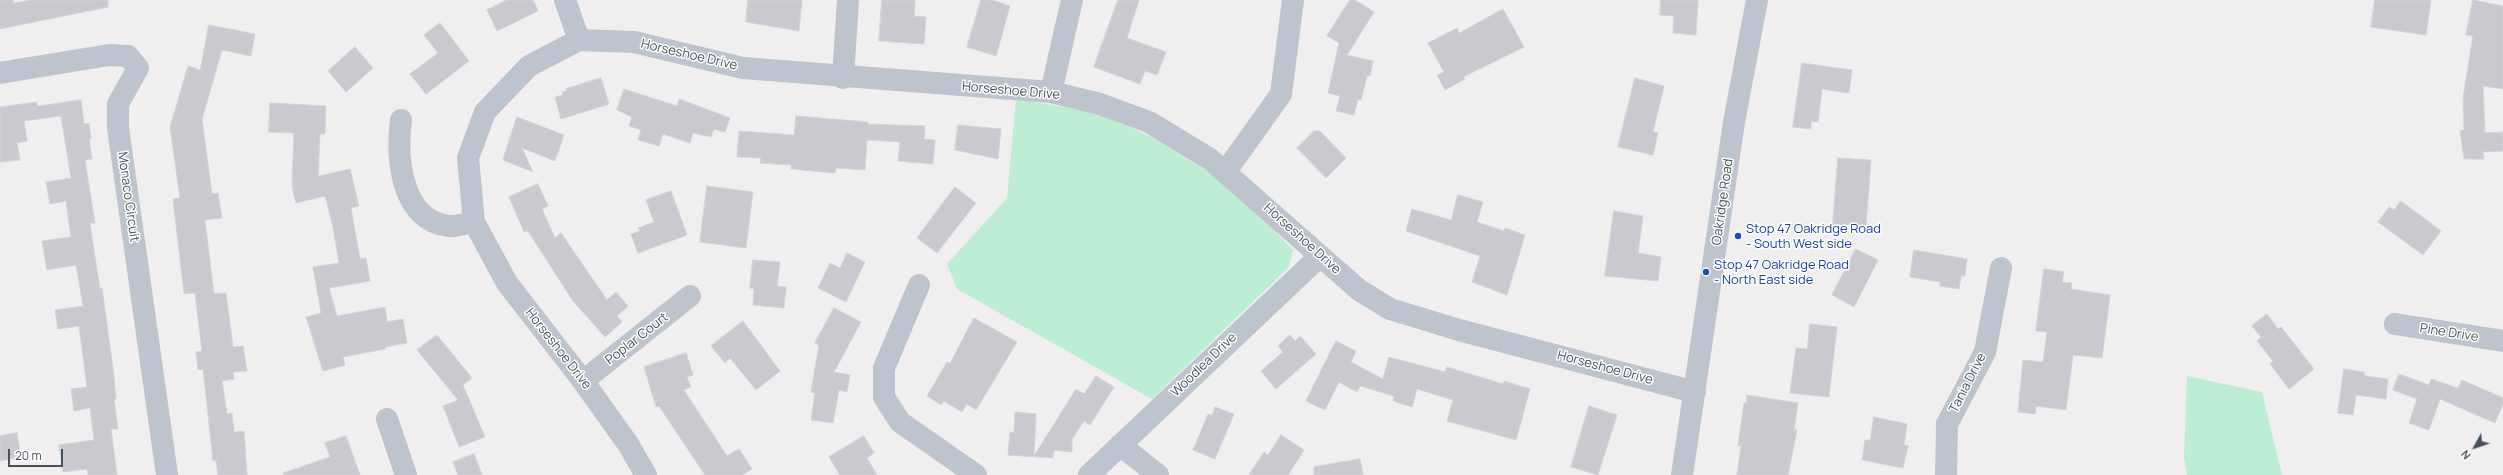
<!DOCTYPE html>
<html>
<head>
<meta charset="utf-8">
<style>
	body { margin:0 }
	#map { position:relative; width:2503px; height:475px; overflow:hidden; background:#f0eeee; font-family:Manrope,sans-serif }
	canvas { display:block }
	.north { position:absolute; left:2455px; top:427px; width:40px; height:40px; -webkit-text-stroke:3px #fff; paint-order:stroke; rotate:230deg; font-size:11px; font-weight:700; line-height:16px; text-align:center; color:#47505b }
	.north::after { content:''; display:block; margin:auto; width:14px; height:18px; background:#47505b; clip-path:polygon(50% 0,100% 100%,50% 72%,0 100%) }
	.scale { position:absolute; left:8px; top:449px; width:55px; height:18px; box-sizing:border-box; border:2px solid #47505b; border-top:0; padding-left:5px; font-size:12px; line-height:14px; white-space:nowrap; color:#47505b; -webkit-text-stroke:3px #fff; paint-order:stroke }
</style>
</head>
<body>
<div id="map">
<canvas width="2503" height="475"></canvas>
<div class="north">N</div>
<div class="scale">20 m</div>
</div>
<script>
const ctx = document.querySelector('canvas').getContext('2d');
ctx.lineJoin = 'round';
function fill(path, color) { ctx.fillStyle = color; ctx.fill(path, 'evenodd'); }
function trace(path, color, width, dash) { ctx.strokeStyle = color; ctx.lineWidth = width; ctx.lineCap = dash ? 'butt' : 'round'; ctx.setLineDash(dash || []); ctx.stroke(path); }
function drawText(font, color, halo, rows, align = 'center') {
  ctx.font = font + ' Manrope,sans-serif'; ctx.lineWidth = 3; ctx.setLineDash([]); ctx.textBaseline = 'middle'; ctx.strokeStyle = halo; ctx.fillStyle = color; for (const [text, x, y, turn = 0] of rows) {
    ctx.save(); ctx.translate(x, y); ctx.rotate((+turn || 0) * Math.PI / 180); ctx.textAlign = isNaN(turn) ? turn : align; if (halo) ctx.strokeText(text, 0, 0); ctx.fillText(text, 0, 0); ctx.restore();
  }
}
fill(new Path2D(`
	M1016 99 1100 113 1170 146 1235 190 1293 250 1289 267 1152 399 957 289 947 264 1007 198Z
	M2187 376 2262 392 2282 475H2187L2184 458Z`), '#bdedd2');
const building = new Path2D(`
	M0 0H13L14 3 32 0H108V7L0 29Z
	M507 0H533L538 11 497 31 487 10Z
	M748 0H802L799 31 746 22Z
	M882 0H915L914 16 926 17 924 44 879 41Z
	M981 0H992L1010 6 996 56 967 47Z
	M1118 0H1139L1127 38 1166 52 1157 75 1145 71 1140 84 1094 67Z
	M1350 0H1355L1374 12 1347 55 1373 61 1370 76H1367L1361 100 1358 99 1354 115 1336 111 1340 96 1328 93 1339 43 1327 36Z
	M1661 0H1698L1696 35 1673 33 1674 16 1660 15Z
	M2375 0H2431L2426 35 2371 27Z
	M2473 0 2503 6V89L2483 86 2485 133 2503 132V151L2483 152 2484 159H2464L2460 130H2464L2463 98 2473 36 2466 35Z
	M1503 9 1524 47 1463 77 1465 79 1445 90 1437 75 1444 72 1428 43 1457 28 1459 33Z
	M440 23 469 61 426 94 410 74 438 53 424 35Z
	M209 25 255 34 251 56 222 50 202 119 212 194 218 193 222 218 205 220 214 294 226 293 233 347 243 346 247 371 233 372 234 379 222 381 227 414 232 413 234 432 244 431 247 475H218L216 460 213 461 203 369 198 370 196 352 202 351 195 293 184 294 173 199 180 198 170 127 188 66 200 70Z
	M355 47 373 68 346 92 328 71Z
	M1802 63 1852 70 1849 93 1822 89 1818 122 1811 121V129L1793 127Z
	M601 78 609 104 561 119 555 97 563 95 562 92 567 91 566 89Z
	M1635 78 1664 86 1653 132 1658 133 1653 155 1618 147Z
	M624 89 677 106 679 99 730 118 725 132 714 129 711 137 693 133 690 143 663 134 659 146 638 140 641 130 629 126 632 117 617 110Z
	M81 100 84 124 89 123 91 139H89L92 159 85 160 95 223H90L93 244 100 289 102 288 113 368 116 399H114L118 429H111L117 475H88L87 469 63 472 59 445 94 440 90 408 74 411 71 389 87 387 79 326 58 329 55 310 83 306 76 265 47 270 42 241 71 237 66 201 50 204 46 182 71 178 61 116 24 121 27 141 17 143 20 160 0 162V107L37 102V106Z
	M270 103 326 106 325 134H320L318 176 350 169 359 206 351 208 360 259 366 258 370 281 329 288 337 316 385 307 387 322 403 319 407 343 385 347V349L343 357 345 365 323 371 306 317 321 313 313 267 339 263 333 227 325 196 296 203 292 185 294 133 269 132Z
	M796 116 868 122V124L925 126 924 139 935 140 933 164 898 161 900 142 867 140 865 170 836 168 835 173 791 169V165L760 163 761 158 737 157 739 131 794 135Z
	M517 117 564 135 555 161 522 148 533 172 503 160Z
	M958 125 1001 129 998 159 955 150Z
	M1314 131H1320L1346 158 1326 178 1297 148Z
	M1838 158 1871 160 1866 226 1833 224Z
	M538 184 548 206 542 209 555 238 561 233 607 300 616 292 628 306 617 316 622 322 605 337 573 301 528 231 524 232 509 197Z
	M707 186 753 192 746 248 700 242Z
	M955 187 976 203 937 253 917 238Z
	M671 191 687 235 638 253 631 234 640 231 638 228 654 222 646 200Z
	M1458 195 1483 202 1477 222 1504 231 1505 228 1525 235 1507 295 1472 282 1480 256 1406 231 1412 209 1451 220Z
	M2401 201 2441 231 2423 255 2378 222 2389 207 2394 210Z
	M1614 211 1643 216 1638 253 1661 257 1658 281 1605 276Z
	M1856 249 1878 260 1854 307 1832 295Z
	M1914 250 1967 259 1965 276H1961L1959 289 1940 286V282L1910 277Z
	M847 253 865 262 846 302 818 288 830 263 840 268Z
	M753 260 780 262 777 286 786 287 784 308 753 305 754 289 750 288Z
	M2044 269 2064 272 2062 282 2072 283 2071 289 2110 295 2102 358 2073 355 2066 410 2036 406 2035 414 2018 412 2023 360 2043 362 2047 332 2036 331Z
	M834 308 861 322 834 372 850 375 847 392 839 390 833 423 811 420 815 393 811 392 819 345 815 343Z
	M2267 314 2278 329 2281 327 2314 369 2289 389 2270 364 2273 361 2257 341 2261 337 2252 326Z
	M974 318 1017 342 976 410 967 404 962 412 944 401 941 405 927 396 947 362 950 363Z
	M743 321 780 371 756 390 730 358 725 363 711 346Z
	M1810 324 1837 327 1829 397 1790 393 1796 348 1807 349Z
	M437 335 472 378 463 385 485 437 459 447 443 406 458 400 417 350Z
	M1290 335 1295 341 1300 336 1316 354 1276 389 1261 371 1283 352 1278 346Z
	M1336 341 1356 351 1351 362 1383 379 1389 357 1445 372 1447 367 1503 384 1504 381 1530 389 1516 440 1447 421 1453 400 1417 389 1412 407 1393 401 1394 396 1360 386 1357 392 1339 382 1325 410 1306 401Z
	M686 353 693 375 687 377 691 387 684 390 727 456 739 449 752 469 742 475H705L659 406 656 407 644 367Z
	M2344 369 2364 372 2365 376 2388 379 2386 399 2356 395 2353 415 2338 413Z
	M2399 374 2429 385 2431 379 2458 388 2462 380 2503 398V404L2495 423 2440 399 2429 430 2409 423 2417 399 2393 390Z
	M1096 376 1114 387 1090 425 1084 421 1072 439V452L1054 450 1053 458 1008 455 1010 432 1014 433 1015 412 1036 414 1034 456 1076 389 1084 394Z
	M1747 395 1798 403 1794 430H1797L1788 475H1737L1741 446H1738L1744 403H1746Z
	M1589 406 1617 415 1598 475 1571 467Z
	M1215 407 1234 414 1215 459 1193 450 1208 414 1212 415Z
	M1874 417 1907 424 1904 445 1908 446 1903 468 1862 460 1865 440H1870Z
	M17 433 21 457 0 461V436Z
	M1281 435 1304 450 1288 475H1249L1264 452 1268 455Z
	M346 436 360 475H284L283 473 330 457 325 443Z
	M864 436 874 453 867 458 877 475H840L829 457Z
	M474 454 482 475H458L453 462Z
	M1360 459 1363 475H1314V467Z`);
fill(building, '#c8cad0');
trace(building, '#d2d4d9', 1);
trace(new Path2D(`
	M565 0 579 40
	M0 73 109 55 128 56 138 68 118 104V128L167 475
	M843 78 848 0
	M1051 92 1072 0
	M401 120C396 158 401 221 449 226 457 227 466 223 474 222
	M1226 171 1281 94 1293 0
	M919 285 884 368V397L900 422 976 475
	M2395 324 2503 341
	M583 381 690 296
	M387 419 406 475
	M1120 445 1158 475
	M646 475 628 444 583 381 507 283 474 222 468 158 485 112 529 66 579 40 634 42 743 68 1051 92 1100 104 1149 122 1210 159 1359 290 1390 309 1459 330 1695 392
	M1089 475 1320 256
	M1682 475 1734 122 1757 0
	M1946 475 1947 424 1985 352 2001 268`), '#bdc4cd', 22);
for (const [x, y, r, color] of [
	[1738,236,4,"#1a4fb4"],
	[1706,272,4,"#1a4fb4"]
]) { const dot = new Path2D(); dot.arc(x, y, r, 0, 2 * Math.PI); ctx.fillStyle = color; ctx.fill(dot); trace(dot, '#fff', 1.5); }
drawText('13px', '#47505b', '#fff', [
	["Horseshoe Drive",689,55,13],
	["Horseshoe Drive",1011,91,5],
	["Monaco Circuit",128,197,82],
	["Oakridge Road",1723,202,-82],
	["Horseshoe Drive",1302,239,42],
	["Pine Drive",2449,333,9],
	["Poplar Court",637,339,-38],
	["Horseshoe Drive",558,349,52],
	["Woodlea Drive",1204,365,-44],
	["Horseshoe Drive",1605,368,15],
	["Tania Drive",1968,383,-63]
]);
drawText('13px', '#164399', '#fff', [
	["Stop 47 Oakridge Road",1746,229],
	["- South West side",1746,244],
	["Stop 47 Oakridge Road",1714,265],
	["- North East side",1714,280]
], 'left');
</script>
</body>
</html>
